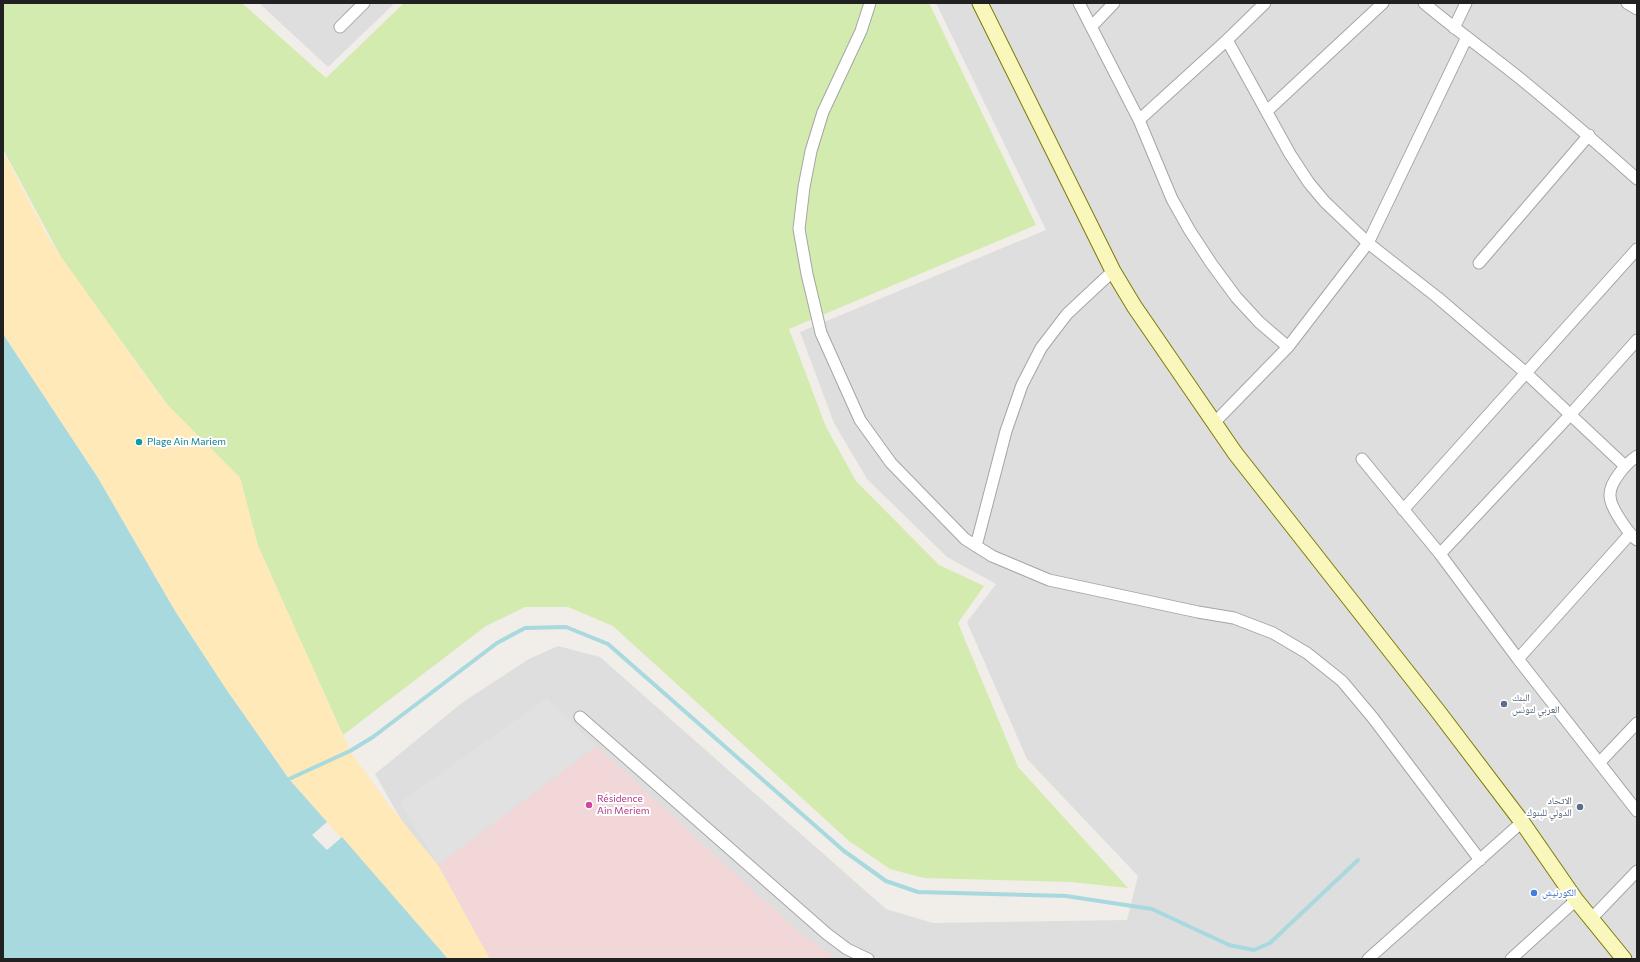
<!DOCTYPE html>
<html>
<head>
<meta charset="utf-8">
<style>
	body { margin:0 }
	#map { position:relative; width:1640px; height:962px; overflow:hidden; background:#f1ede8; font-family:Commissioner,sans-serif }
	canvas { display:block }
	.frame { position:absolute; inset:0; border:4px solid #212121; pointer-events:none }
</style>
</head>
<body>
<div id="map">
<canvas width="1640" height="962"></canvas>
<div class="frame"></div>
</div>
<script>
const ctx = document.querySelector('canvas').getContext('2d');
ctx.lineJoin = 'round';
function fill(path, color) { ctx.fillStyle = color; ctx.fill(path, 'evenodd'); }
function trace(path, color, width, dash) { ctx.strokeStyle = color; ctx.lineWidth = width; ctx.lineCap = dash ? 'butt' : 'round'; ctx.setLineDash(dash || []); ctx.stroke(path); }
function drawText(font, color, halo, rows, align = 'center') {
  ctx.font = font + ' Commissioner,"Noto Naskh Arabic",sans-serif'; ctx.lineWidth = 4; ctx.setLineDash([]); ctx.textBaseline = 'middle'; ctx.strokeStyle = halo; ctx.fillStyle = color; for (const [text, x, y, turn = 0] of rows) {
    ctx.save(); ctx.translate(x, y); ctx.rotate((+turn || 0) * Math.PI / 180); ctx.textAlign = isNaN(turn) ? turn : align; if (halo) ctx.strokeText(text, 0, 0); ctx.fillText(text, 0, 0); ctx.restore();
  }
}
fill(new Path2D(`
	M259 3H395L328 67Z
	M936 3H1637V959H480L375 774 463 702 529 659 558 646 600 657 886 909 933 923 1127 920 1138 876 1027 759 967 622 996 584 947 557 867 479 834 423 800 332 1046 230Z`), '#dfdede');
fill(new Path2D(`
	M596 746 800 933 837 959H490L438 865Z`), '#f2d7d9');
fill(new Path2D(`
	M3 3H242L326 78 404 3H929L1036 225 789 329 826 427 856 481 939 565 984 586 958 623 1018 767 1128 888 1071 882 924 878 890 869 849 841 613 626 568 607H525L486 626 343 735 258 546 240 478 169 407 62 259 3 149Z`), '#d3ebae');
fill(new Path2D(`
	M3 152 50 241 162 399 240 478 258 546 350 751 386 801 438 865 490 959H448L289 779 226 689 175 611 98 478 3 334Z`), '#ffe9b8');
fill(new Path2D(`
	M547 698 596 746 438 865 400 802Z`), '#e1e1e1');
fill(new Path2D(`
	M3 334 98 478 175 611 226 689 289 779 327 822 312 835 327 850 342 837 448 959H3Z`), '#a8d9df');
trace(new Path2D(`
	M289 779 350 751 373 737 497 643 525 628 566 627 608 644 844 851 886 881 918 892 1066 896 1152 909 1229 945 1254 950 1270 943 1358 860`), '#a8d9df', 4);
const minor = new Path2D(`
	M870 3 861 31 823 112 811 151 804 187 799 229 807 274 821 333 860 420 891 463 965 539 992 556 1049 580 1198 612 1234 618 1273 633 1307 653 1342 681 1373 718 1480 860
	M1079 3 1139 120 1172 199 1190 231 1211 263 1236 297 1259 322 1288 347
	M1424 3C1456 30 1490 54 1522 80 1561 112 1599 145 1637 179
	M1627 3 1637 9
	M1092 26 1114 3
	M340 27 364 3
	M1454 28 1466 3
	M1227 40 1290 154 1309 183 1325 202 1368 243 1437 297 1526 373 1625 466
	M1267 111 1383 3
	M1139 120 1227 40 1265 3
	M1479 263 1589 135
	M1214 423 1288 347 1368 243 1467 37
	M1637 456C1627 463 1609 482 1610 496 1610 507 1628 533 1637 540
	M1362 459 1440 554 1518 659 1637 811
	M1403 510 1637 249
	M976 546 1006 431 1022 385 1041 348 1067 314 1113 271
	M1440 554 1570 415 1637 340
	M1518 659 1630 534
	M580 717 827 934 847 949 868 959
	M1600 762 1637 723
	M1591 919 1637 871
	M1368 959 1522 822
	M1511 959 1576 900`);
const secondary = new Path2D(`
	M980 3 1113 271 1134 306 1235 453 1437 710 1522 822 1576 900 1624 959`);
trace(minor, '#a5a5a5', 13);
trace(secondary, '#7c7c04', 17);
trace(minor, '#fff', 11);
trace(secondary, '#faf7bd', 15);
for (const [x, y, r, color] of [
	[139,442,4,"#0f9aa8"],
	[1504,704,4,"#5c6f8a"],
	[589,805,4,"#d1479c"],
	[1580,807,4,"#5c6f8a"],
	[1534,893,4,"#3f7fe0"]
]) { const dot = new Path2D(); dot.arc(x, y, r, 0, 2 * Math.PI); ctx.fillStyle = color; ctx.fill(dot); trace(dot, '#fff', 1.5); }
drawText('10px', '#0d838f', '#fff', [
	["Plage Ain Mariem",147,442]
], 'left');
drawText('10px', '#4e5e75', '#fff', [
	["البنك",1512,698],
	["العربي لتونس",1512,710],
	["الاتحاد",1572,801,"right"],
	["الدولي للبنوك",1572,813,"right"]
], 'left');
drawText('10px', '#b23c85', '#fff', [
	["Résidence",597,799],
	["Ain Meriem",597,811]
], 'left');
drawText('10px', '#366cbe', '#fff', [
	["الكورنيش",1542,893]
], 'left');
</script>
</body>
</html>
